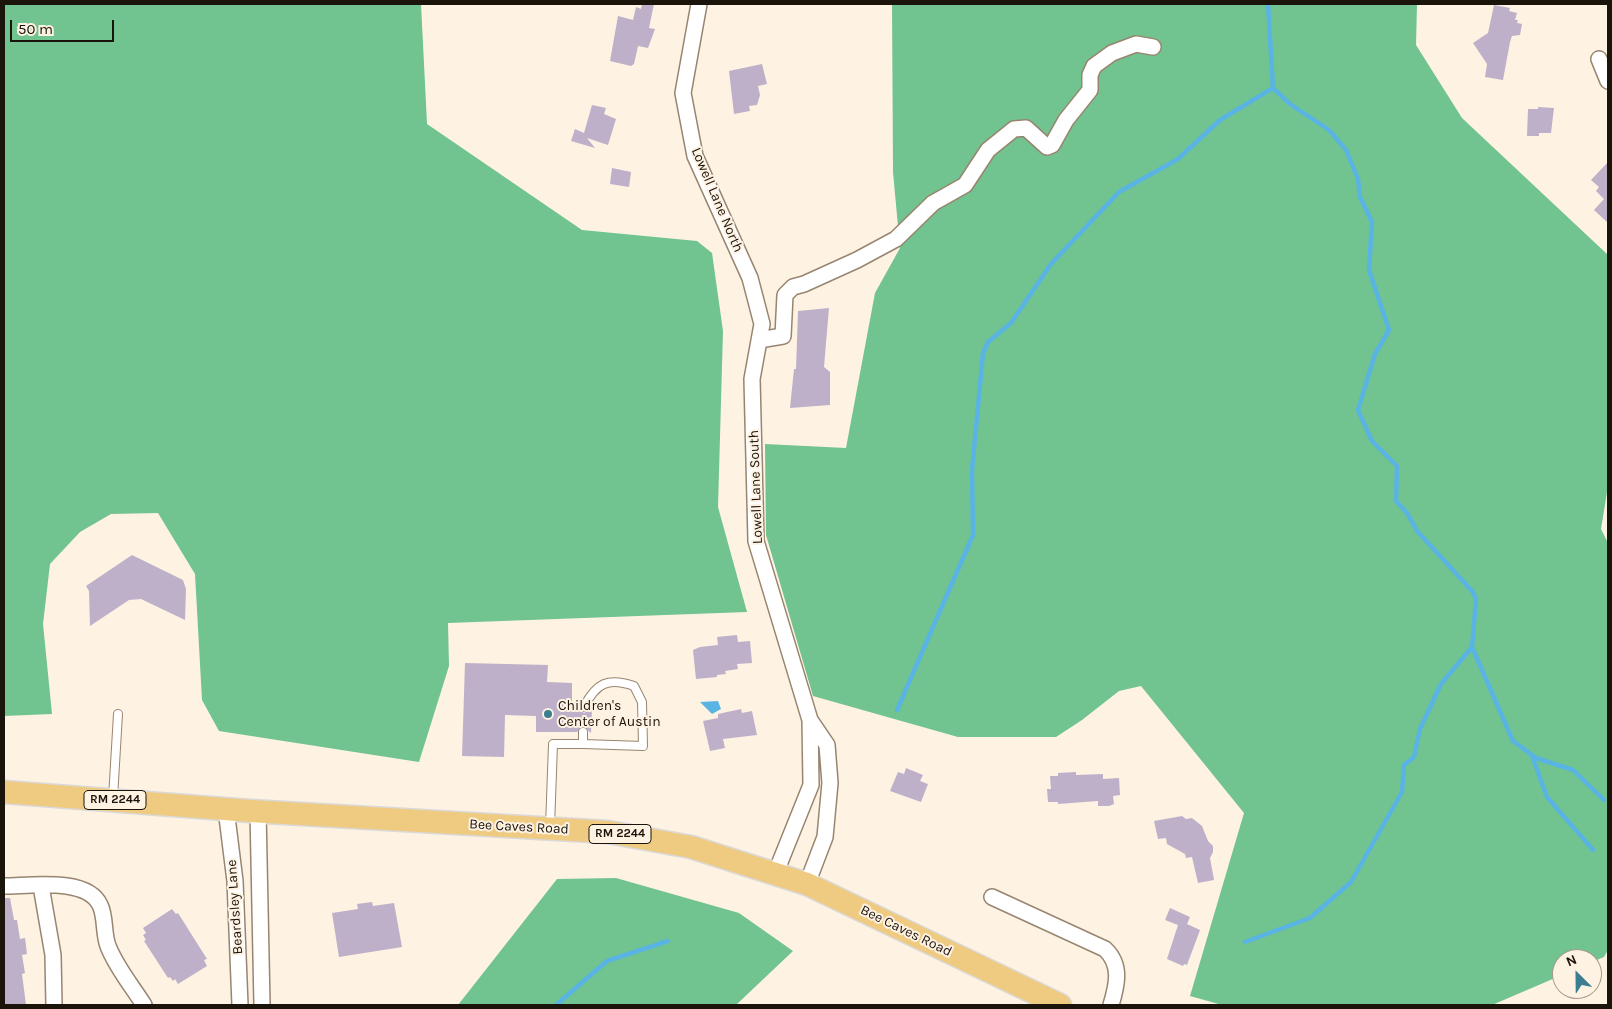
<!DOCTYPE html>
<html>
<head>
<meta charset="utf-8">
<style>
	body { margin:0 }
	#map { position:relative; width:1612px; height:1009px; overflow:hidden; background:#fef2e3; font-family:Karla,sans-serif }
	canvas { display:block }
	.frame { position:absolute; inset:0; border:5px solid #1b140b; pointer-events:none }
	.north { position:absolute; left:1552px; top:949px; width:50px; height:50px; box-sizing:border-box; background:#fef2e3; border:1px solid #a3998d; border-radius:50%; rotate:337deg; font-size:14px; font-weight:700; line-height:20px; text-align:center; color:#1b140b }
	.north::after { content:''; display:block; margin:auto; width:18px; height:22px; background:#3d7d91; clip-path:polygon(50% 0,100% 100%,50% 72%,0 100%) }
	.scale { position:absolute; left:10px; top:20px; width:104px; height:22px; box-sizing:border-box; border:2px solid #1b140b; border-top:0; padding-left:6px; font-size:15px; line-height:18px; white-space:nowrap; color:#1b140b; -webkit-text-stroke:4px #fef2e3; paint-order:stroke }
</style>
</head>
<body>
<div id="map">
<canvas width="1612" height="1009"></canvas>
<div class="frame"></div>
<div class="north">N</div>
<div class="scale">50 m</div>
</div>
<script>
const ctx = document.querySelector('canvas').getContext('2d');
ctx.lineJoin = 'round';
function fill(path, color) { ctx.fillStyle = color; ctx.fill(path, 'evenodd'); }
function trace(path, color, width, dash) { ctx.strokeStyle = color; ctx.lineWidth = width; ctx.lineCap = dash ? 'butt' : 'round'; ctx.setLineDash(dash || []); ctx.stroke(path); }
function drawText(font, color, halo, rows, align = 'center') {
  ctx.font = font + ' Karla,sans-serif'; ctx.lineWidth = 4; ctx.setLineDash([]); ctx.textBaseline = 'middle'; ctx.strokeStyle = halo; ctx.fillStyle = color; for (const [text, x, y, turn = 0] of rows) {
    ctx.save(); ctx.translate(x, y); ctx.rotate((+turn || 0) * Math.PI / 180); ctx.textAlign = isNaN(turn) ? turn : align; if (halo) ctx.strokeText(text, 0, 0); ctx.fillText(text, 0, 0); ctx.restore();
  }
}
fill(new Path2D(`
	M4 4H421L427 124 582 230 697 241 712 253 723 331 718 507 747 612 448 623 449 666 419 762 219 731 202 700 195 574 158 513 111 514 80 532 50 564 43 624 52 714 4 716Z
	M892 4H1417L1416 45 1462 118 1608 255V486L1601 529 1608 543V950L1604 957 1592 962V959H1562V975L1492 1005H1222L1190 996 1244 813 1141 686 1119 691 1082 720 1056 737H958L813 696 766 535 765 444 846 448 875 293 900 248 893 172Z
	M616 878 739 913 793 951 736 1005H458L557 879Z`), '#71c38f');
fill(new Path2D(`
	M718 701 721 709 712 714 700 702Z`), '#59b4e4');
trace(new Path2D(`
	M1472 647 1513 741 1536 758 1573 770 1604 800
	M897 710 973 535 972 470 983 353 988 342 1011 323 1051 264 1119 192 1178 159 1220 120 1273 88 1268 4
	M1532 756 1547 797 1593 850
	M1245 942 1310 918 1351 882 1402 792 1404 765 1414 757 1420 729 1441 684 1472 647 1476 599 1473 592 1417 531 1407 513 1396 501 1397 466 1372 441 1358 410 1375 354 1389 330 1369 270 1372 222 1360 197 1358 179 1346 150 1329 130 1290 104 1273 88
	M556 1005 607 961 668 941`), '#59b4e4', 4.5);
fill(new Path2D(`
	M642 4H654L649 28 655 29 648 48 638 46 634 64 631 66 610 61 618 16 633 20 636 7 641 9Z
	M1494 5 1510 8 1509 11 1517 13 1515 20H1518L1517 23 1522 24 1520 35 1512 36 1510 42 1503 80 1485 77 1487 64 1473 43 1488 33Z
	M762 64 767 84 758 86 760 95 757 105 749 106 750 111 734 114 729 71Z
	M592 105 606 108 604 114 616 119 608 145 587 138 595 148 571 141 575 129 584 133Z
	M1538 107 1554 108 1551 133H1539V136H1527L1528 109H1538Z
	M1608 162V223L1594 210 1604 199 1596 191 1599 187 1591 180Z
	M612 168 631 172 629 187 610 184Z
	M829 308 824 367 830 372V405L790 408 794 369H796L798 311Z
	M132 555 183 580 186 589 185 620 141 599 129 600 90 626 89 591 86 586Z
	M737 635 738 642 750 641 752 663 737 664 738 669 725 671 726 674 717 675V677L696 679 693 650 700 647 718 645 717 637Z
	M465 663 548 665 547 682 572 683V708H578L584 713 592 708 591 733 583 726 577 732H536V716L505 715 504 757 462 756Z
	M741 709 742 713 752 711 757 735 723 739 725 748 710 751 703 721 718 718V714Z
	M906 768 923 775 920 781 928 784 921 802 890 791 898 772 904 774Z
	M1076 772V775L1103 774V779L1119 778 1120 795 1113 796 1114 804 1109 806H1098V801L1058 804V802H1048L1047 789H1051L1050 776H1058V773Z
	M1182 816 1186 819 1192 818 1202 826 1208 841 1213 846V852L1210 858 1214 880 1198 883 1192 857 1186 858 1185 854 1167 844 1166 838 1158 839 1154 821Z
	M4 898H10L14 920H17L20 939 25 938 27 954 22 955 25 973 22 974 26 1005H4Z
	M372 902 373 906 394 903 402 947 339 957 332 913 358 909 357 904Z
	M1170 908 1190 917 1187 924 1200 930 1187 965 1184 964 1183 966 1167 959 1178 925 1165 920Z
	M172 909 176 914 178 913 207 959 204 960 207 966 178 984 175 979 173 981 170 977 168 978 144 941 146 940 143 935 146 933 143 928Z`), '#beb0c9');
const lane = new Path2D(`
	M583 732V744L643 746 642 702 634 686C608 677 596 683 584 707
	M113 798 118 714
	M550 827 553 744H583`);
const street = new Path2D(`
	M699 4 683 93 695 156 750 278 762 324 752 379 756 541 810 720 827 745 830 783 825 837 807 884
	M1599 59 1608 81
	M759 340 783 336 785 295 793 287 804 284 857 260 896 239 933 203 965 185 988 150 1014 129 1026 128 1047 147 1052 145 1066 120 1090 90V75L1094 66 1112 53 1136 44 1153 47
	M226 809 235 881 240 1005
	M258 811 262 1005
	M776 872 811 785 810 720
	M4 886C30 886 87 877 100 905 106 917 103 933 108 946 116 967 132 986 144 1005
	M41 886 53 955 54 1005
	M992 897 1105 949C1122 965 1117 985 1111 1005`);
const primary = new Path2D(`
	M4 792 250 811 608 832 691 847 807 884 1060 1005`);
trace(lane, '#98856f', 10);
trace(street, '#98856f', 18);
trace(primary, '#dbd9d8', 25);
trace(lane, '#fff', 8);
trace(street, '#fff', 15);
trace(primary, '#efca81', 22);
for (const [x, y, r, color] of [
	[548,714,5,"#3d7d91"]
]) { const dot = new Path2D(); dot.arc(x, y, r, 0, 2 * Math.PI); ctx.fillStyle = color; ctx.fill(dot); trace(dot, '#fef2e3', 2); }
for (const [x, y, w] of [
	[115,800,62],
	[620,834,62]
]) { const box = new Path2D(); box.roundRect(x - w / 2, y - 9.5, w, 19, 4); ctx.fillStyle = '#fef2e3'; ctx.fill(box); trace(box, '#1b140b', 1); }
drawText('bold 12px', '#1b140b', null, [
	["RM 2244",115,800],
	["RM 2244",620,834]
]);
drawText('14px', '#1b140b', '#fef2e3', [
	["Lowell Lane North",717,200,67],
	["Lowell Lane South",756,487,-92],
	["Bee Caves Road",519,827,3],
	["Beardsley Lane",235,907,-94],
	["Bee Caves Road",906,931,26]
]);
drawText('14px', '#1b140b', '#fef2e3', [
	["Children's",558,706],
	["Center of Austin",558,722]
], 'left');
</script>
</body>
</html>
